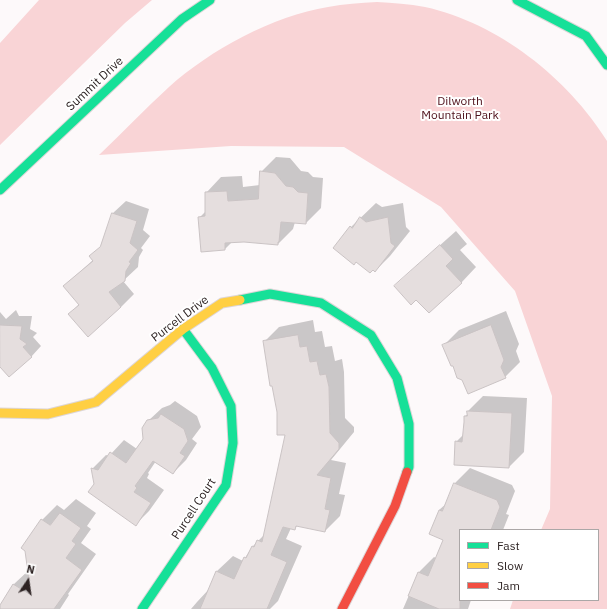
<!DOCTYPE html>
<html>
<head>
<meta charset="utf-8">
<style>
	body { margin:0 }
	#map { position:relative; width:607px; height:609px; overflow:hidden; background:#fdf9fa; font-family:"IBM Plex Sans",sans-serif }
	canvas { display:block }
	.legend { position:absolute; left:459px; top:529px; width:140px; height:72px; box-sizing:border-box; background:#fff; border:1px solid #aba7a7; margin:0; padding:5px 7px; list-style:none; font-size:12px; color:#2d2323 }
	.legend li { display:flex; align-items:center; gap:8px; height:20px }
	.legend b { width:20px; border:1px solid #aba7a7 }
	.north { position:absolute; left:8px; top:561px; width:40px; height:40px; -webkit-text-stroke:3px #fff; paint-order:stroke; rotate:13deg; font-size:11px; font-weight:700; line-height:16px; text-align:center; color:#2d2323 }
	.north::after { content:''; display:block; margin:auto; width:14px; height:18px; background:#2d2323; clip-path:polygon(50% 0,100% 100%,50% 72%,0 100%) }
</style>
</head>
<body>
<div id="map">
<canvas width="607" height="609"></canvas>
<ul class="legend">
<li><b style="height:5px;background:#16e098"></b>Fast</li>
<li><b style="height:5px;background:#ffcf43"></b>Slow</li>
<li><b style="height:5px;background:#f24e42"></b>Jam</li>
</ul>
<div class="north">N</div>
</div>
<script>
const ctx = document.querySelector('canvas').getContext('2d');
ctx.lineJoin = 'round';
function fill(path, color) { ctx.fillStyle = color; ctx.fill(path, 'evenodd'); }
function trace(path, color, width, dash) { ctx.strokeStyle = color; ctx.lineWidth = width; ctx.lineCap = dash ? 'butt' : 'round'; ctx.setLineDash(dash || []); ctx.stroke(path); }
function drawText(font, color, halo, rows, align = 'center') {
  ctx.font = font + ' "IBM Plex Sans",sans-serif'; ctx.lineWidth = 4; ctx.setLineDash([]); ctx.textBaseline = 'middle'; ctx.strokeStyle = halo; ctx.fillStyle = color; for (const [text, x, y, turn = 0] of rows) {
    ctx.save(); ctx.translate(x, y); ctx.rotate((+turn || 0) * Math.PI / 180); ctx.textAlign = isNaN(turn) ? turn : align; if (halo) ctx.strokeText(text, 0, 0); ctx.fillText(text, 0, 0); ctx.restore();
  }
}
fill(new Path2D(`
	M39 0H152L125 23 0 145V43Z
	M377 2C393 3 409 4 425 7 498 23 568 78 607 141V609H510L513 600H598V530H541L550 509 552 396 515 291 441 207 344 147 231 146 99 155C122 133 145 109 169 87 210 50 273 16 328 7 344 4 360 3 377 2Z`), '#f9d4d6');
fill(new Path2D(`
	M276 157 290 158 301 171 308 172 313 177 323 178 321 208 306 223 295 222 293 229 278 244 244 241 232 242 225 249 199 218 206 211V193L221 177 242 176 243 187 260 185 261 172Z
	M126 201 149 209 143 230 150 236 141 248 143 250 139 257 138 267 123 281 134 294 121 307 70 314 79 304 64 286 93 260 102 245 113 213Z
	M376 203 382 207 403 203 406 227 410 231 390 256 375 271 351 227Z
	M456 231 467 244 460 250 476 267 461 283 411 271Z
	M16 310 19 316H32L30 329 37 333 33 337 41 346 31 357 0 365V312L6 319Z
	M506 311 519 344 516 351 520 362 505 377 462 379 444 345 459 330Z
	M313 320 315 332 322 331 325 347 332 346 335 361 342 359 344 372 345 418 354 427V432L331 460 346 463 339 494 345 495 340 516 325 531 298 525 294 529 291 528 286 539 302 546 278 601 270 609H191L197 602 210 588 217 571 233 556 243 561 252 547 265 534 286 434 278 412 264 342 279 327Z
	M483 396 527 398 524 452 509 467 456 442 464 434 465 416 468 414V411Z
	M175 401 197 416 201 427 192 439 197 443 186 460 173 473 156 461 148 473 149 474 147 478 164 490 149 511 136 524 95 484 93 468 106 455 109 456 124 440 137 449 144 439 148 421 162 408 170 405Z
	M470 468 512 485 515 491 506 514 509 515 503 530H460V600H471L468 609H403L419 572 434 557 436 558 444 539 439 510 447 503 455 483Z
	M76 499 96 513 87 526 91 529 81 543 96 554 68 594 69 595 60 609H0V606L14 584 29 570 42 520 57 505 64 510Z`), '#0003');
const building = new Path2D(`
	M260 171 275 173 286 186 293 187 298 192 308 193 306 224 281 222 279 242H278V245L244 242 225 243V250L201 252 198 217 205 216V192L227 191 228 201 258 199Z
	M112 213 137 221 130 243 138 250 129 262 131 263 126 271 125 281 109 292 121 307 88 337 68 314 79 305 63 286 93 261 89 256 100 247Z
	M360 217 366 222 388 217 391 243 395 246 375 272 373 270 370 273 356 262 354 265 333 248 350 226 352 228Z
	M440 245 453 259 446 266 462 283 429 313 416 300 411 305 394 286Z
	M0 325 22 326 20 339 27 344 23 347 32 357 9 377 0 367Z
	M491 325 504 360 501 367 506 378 468 394 462 380 457 378 453 366H451L442 345Z
	M298 335 300 347 307 346 310 362 317 361 320 375 326 374 329 387 330 433 339 443V449L317 475 331 478 325 509 330 510 325 532 296 526 295 530 283 527 271 555 287 562 267 609H200L216 571 234 579 244 557 246 558 252 546 254 547 257 540 262 542 285 435H277V412L272 386H270L263 341Z
	M467 411 512 413 509 468 454 465 455 441 462 442 464 422V416H467Z
	M161 414 184 429 188 441 180 453 185 456 173 474 153 461 135 486 137 488 134 492 151 503 136 526 88 492 94 484 91 468 98 470 110 452 126 463 143 439 142 428 147 420 158 418Z
	M454 483 497 500 500 507 491 530H460V609H439L408 596 418 572 428 576 443 540 429 534 439 510 442 511Z
	M60 513 81 528 72 541 76 544 66 558 82 570 54 609H0V605L13 584 31 595 25 551 21 548 41 519 50 525Z`);
fill(building, '#e5dede');
trace(building, '#cac3c4', 1);
const fast = new Path2D(`
	M517 0 586 36 607 65
	M0 190 182 19 210 0
	M240 300 270 294 321 303 371 335 397 378 409 424V467L407 472
	M142 609 226 485 233 443 231 406 212 368 183 329`);
const slow = new Path2D(`
	M0 413 48 414 96 402 183 329 222 303 240 300`);
const jam = new Path2D(`
	M342 609 395 506 407 472`);
trace(fast, '#ddd6d7', 11);
trace(slow, '#ddd6d7', 11);
trace(jam, '#ddd6d7', 11);
trace(fast, '#16e098', 9);
trace(slow, '#ffcf43', 9);
trace(jam, '#f24e42', 9);
drawText('12px', '#2d2323', '#fff', [
	["Summit Drive",95,84,-43],
	["Purcell Drive",180,319,-37],
	["Purcell Court",194,509,-57]
]);
drawText('12px', '#4e101b', '#fff', [
	["Dilworth",460,102],
	["Mountain Park",460,116]
]);
</script>
</body>
</html>
